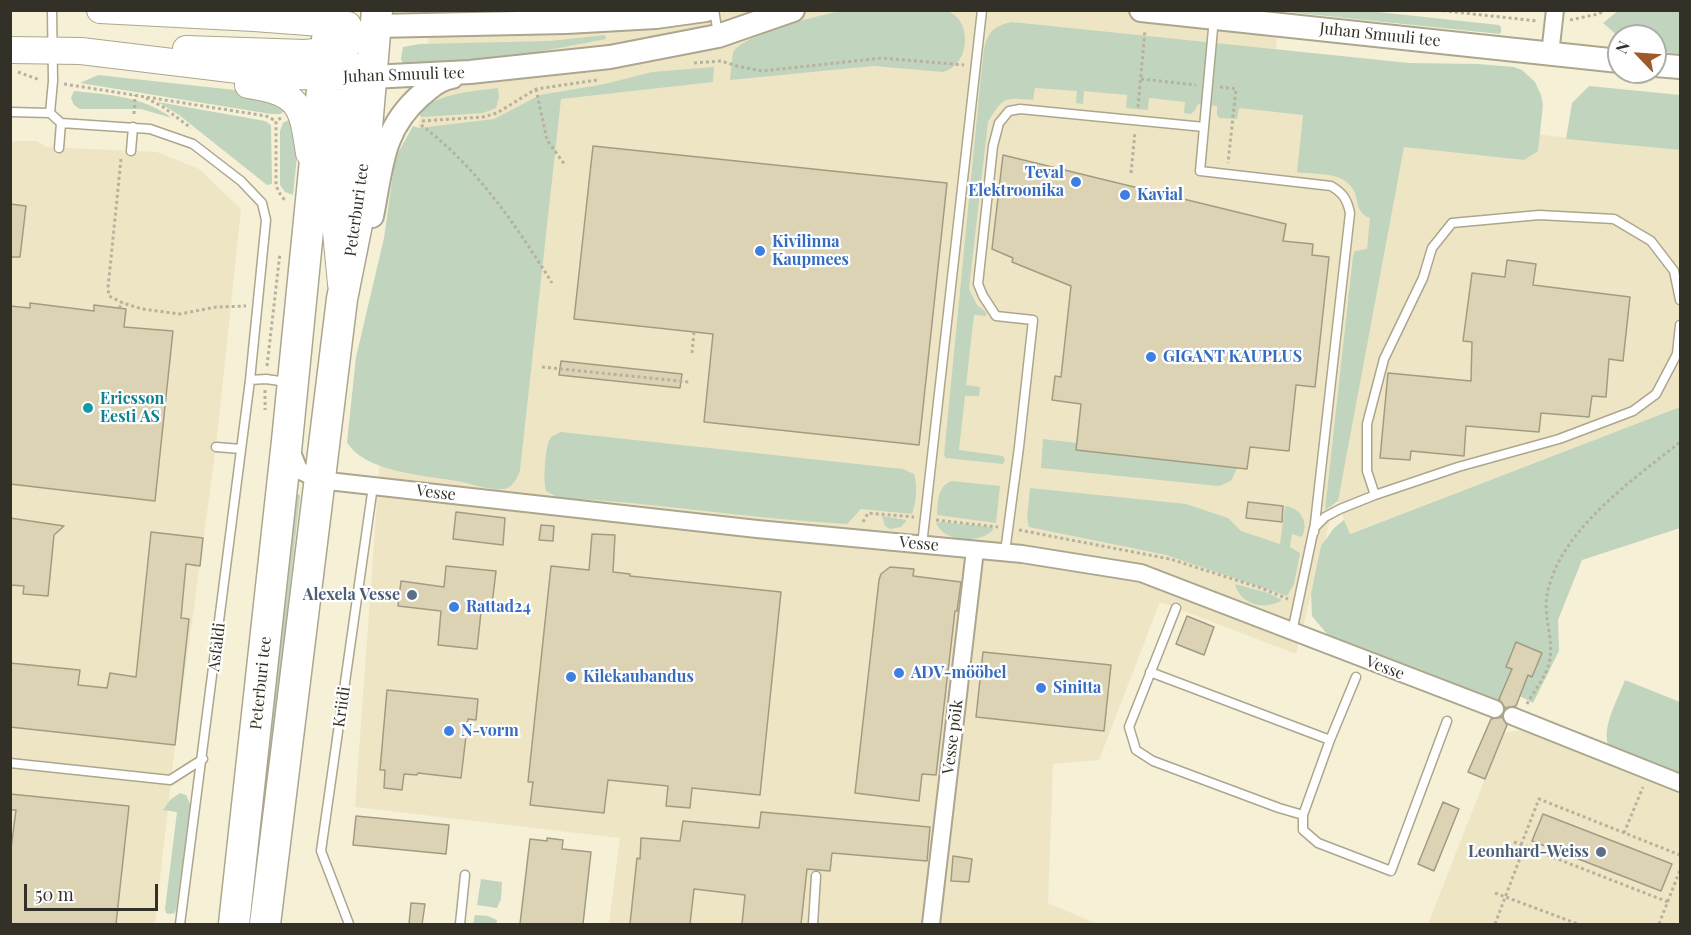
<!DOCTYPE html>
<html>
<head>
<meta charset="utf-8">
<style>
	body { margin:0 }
	#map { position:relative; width:1691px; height:935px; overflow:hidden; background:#f6f0d6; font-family:"Playfair Display",serif }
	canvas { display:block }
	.frame { position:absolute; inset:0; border:12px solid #333127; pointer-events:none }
	.north { position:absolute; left:1607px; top:24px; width:60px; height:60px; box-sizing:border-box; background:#fff; border:2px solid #adada9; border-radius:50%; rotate:295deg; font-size:16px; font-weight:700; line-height:24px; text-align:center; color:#333127 }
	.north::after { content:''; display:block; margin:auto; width:21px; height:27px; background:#9e592d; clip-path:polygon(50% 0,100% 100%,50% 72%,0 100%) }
	.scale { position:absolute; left:24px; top:884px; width:134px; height:27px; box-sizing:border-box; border:3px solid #333127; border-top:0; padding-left:8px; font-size:18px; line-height:21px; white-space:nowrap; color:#333127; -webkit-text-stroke:4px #fff; paint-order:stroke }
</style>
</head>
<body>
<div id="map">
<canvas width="1691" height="935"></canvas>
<div class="frame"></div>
<div class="north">N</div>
<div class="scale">50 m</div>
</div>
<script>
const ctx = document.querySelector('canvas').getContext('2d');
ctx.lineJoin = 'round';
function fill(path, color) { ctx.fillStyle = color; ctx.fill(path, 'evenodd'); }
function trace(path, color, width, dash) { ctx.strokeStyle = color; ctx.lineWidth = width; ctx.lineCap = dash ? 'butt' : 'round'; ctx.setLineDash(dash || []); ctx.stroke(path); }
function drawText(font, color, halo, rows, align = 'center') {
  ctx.font = font + ' "Playfair Display",serif'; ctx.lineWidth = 4.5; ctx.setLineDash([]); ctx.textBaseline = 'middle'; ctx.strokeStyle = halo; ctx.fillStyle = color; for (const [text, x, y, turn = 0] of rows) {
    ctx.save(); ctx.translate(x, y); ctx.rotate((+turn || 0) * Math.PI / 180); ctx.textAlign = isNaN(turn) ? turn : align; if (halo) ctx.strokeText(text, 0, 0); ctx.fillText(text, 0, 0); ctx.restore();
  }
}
fill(new Path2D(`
	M432 11H1280L1269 111 1405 120 1680 150V407L1349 534 1336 497 1296 654 1160 602 1099 760 1053 764 1048 903 1097 924H609L620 838 355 807 381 446Z
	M11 141H37L46 147 157 152 199 169 241 209 216 447 175 745 155 924H11Z
	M1521 730 1680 794V924H1428L1503 733Z`), '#eee5c5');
fill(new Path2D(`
	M849 10 948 11C973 22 970 65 943 72L874 66 730 80 733 52C747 33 824 13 849 10Z
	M1278 11H1369L1499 25 1501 27V32L1500 34Z
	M1618 11H1680V54L1655 51V36L1619 37 1603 23Z
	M1012 22 1409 63 1478 64 1514 67 1522 70 1535 82 1541 95 1543 105 1538 151 1524 160 1404 147 1338 501 1325 510 1353 256 1355 251 1367 249 1370 218C1349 210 1366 191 1340 178 1329 173 1310 174 1297 172L1303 115 1239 108 1237 119 1219 118 1217 115V106L1198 104 1195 110 1191 114 1184 113 1185 102 1149 98 1148 110 1126 108 1127 95 1084 91 1083 104 1076 103 1077 91 1035 88 1033 100C1004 97 1003 97 988 122L969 289 977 305 986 312V316L974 315 966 385 980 387 979 396H965L959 450 1003 456 1005 460 1003 464 946 458 944 455 981 76C985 49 981 27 1012 22Z
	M605 35 606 39 501 59 404 66 401 59 403 47 420 44 550 41Z
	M714 67 713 82 561 99 520 470C518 477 514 485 507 488 495 493 470 483 457 481 428 476 363 472 347 442L356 357 384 238 394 166 399 151 413 126 419 128 494 119 540 95 605 84 652 72Z
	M98 75 262 93 289 109 280 114H271L80 83Z
	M1589 86 1680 95V150L1566 139 1572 103Z
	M498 88 499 98 496 108 483 113 422 117 416 111C445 93 465 92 498 88Z
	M74 91C110 95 142 96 172 118L141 109H80L74 105 71 98Z
	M158 102 265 121 271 125 272 184 267 185 179 115Z
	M294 117 299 136 293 195 285 192 280 185V131L283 123Z
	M1680 407V528L1582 560 1558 620 1559 651 1533 703 1520 696 1528 675 1532 676 1542 653 1517 642 1506 666 1512 669 1498 703 1421 674 1327 634 1312 616 1311 594 1321 546 1334 528 1344 520 1350 534Z
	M561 432 903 469 914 474C918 486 916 503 912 514L861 509 847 524C750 519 655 502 559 498L546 491C543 482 545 451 549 441 551 436 556 434 561 432Z
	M1043 439 1077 443 1076 450 1237 468 1231 481 1219 486 1041 468Z
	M952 481 1000 486 996 523 937 515C938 501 937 486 952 481Z
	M1030 488 1186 504 1228 518 1241 531 1280 544 1285 506C1301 508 1309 522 1302 537L1292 534 1290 547 1300 553 1294 584 1287 596 1166 555 1029 527 1027 518Z
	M293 493 300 495 253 924H245Z
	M882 516 907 520 901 527 890 529 885 526Z
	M941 522 990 527 994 529C981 544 944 543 936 523Z
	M1235 584 1268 593 1282 600C1266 611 1240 605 1235 584Z
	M1625 680 1680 702V776L1611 750C1598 733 1618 699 1625 680Z
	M180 793 186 795 191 806 176 910 175 913 169 914 166 913 165 909 177 812 163 810 170 800Z
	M481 879 502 882 501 899 497 908 477 905Z
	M475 915 488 916 497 920 496 924H473Z`), '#c1d5be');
const building = new Path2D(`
	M593 146 947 183 919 445 704 422 713 334 574 319Z
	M1003 155 1286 224 1283 241 1313 244 1312 255 1329 257 1315 387 1296 385 1289 451 1250 447 1247 469 1076 450 1081 404 1052 400 1055 376 1061 377 1071 286 1012 262 1013 258 992 249Z
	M10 204 26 206 20 257H10Z
	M1507 260 1536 264 1533 285 1630 297 1623 361 1609 359 1606 397 1592 396 1589 417 1541 413 1539 432 1466 426 1464 456 1411 451 1410 460 1380 458 1388 373 1471 381 1472 342 1463 341 1472 273 1505 277Z
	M30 303 94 311V305L126 309 124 327 173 331 155 501 10 484V306L30 308Z
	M561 361 682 374 680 388 559 375Z
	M1248 502 1283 506 1282 522 1246 518Z
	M456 512 505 518 503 545 453 539Z
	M10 518 64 526 54 535 48 596 23 594 24 586 10 585Z
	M541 525 554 526 553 541 539 540Z
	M151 532 203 538 200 566 186 564 181 618 189 619 175 745 10 727V663L80 670 78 685 107 688 110 673 136 677Z
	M592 534 615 535 613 572 630 574V576L781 592 760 795 692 788 690 808 666 806 668 786 608 780 604 813 530 805 533 782H528L551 566 589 570Z
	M446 566 496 571 492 604 482 603 477 649 438 645 441 611 398 606 401 581 444 587Z
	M890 567 914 569 913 576 961 582 957 611H955L936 775 922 774 919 801 855 793 879 580 881 574Z
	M1187 616 1214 627 1204 655 1176 644Z
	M1516 642 1542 653 1532 677 1528 675 1516 706 1505 708 1499 699 1512 669 1506 667Z
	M983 652 1111 665 1104 731 976 717Z
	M387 690 478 699 476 720 468 719 461 778 418 773 417 775 404 774 402 790 384 788 385 770H380Z
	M1502 717 1507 725 1485 779 1468 772 1491 719Z
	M10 794 129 806 116 924H10V856L16 810H10Z
	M1443 802 1459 809 1434 871 1418 864Z
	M761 812 930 827 927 861 832 853 830 871 807 869 801 924H742L745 895 694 889 690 924H630L637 858 640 859 641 838 680 841 683 821 759 828Z
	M1543 814 1672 864 1661 891 1532 841Z
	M356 816 449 825 446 854 353 845Z
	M547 838 563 840 562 849 591 852 583 924H520L530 839 547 841Z
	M953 856 972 859 969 882 951 881Z
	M411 903 425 904 422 924H409Z`);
fill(building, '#dbd3b4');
trace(building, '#a29b83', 1.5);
const lane = new Path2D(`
	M52 10 53 81 50 113 61 123 150 129 193 144 241 181 262 203 266 220 250 380
	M714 10 718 34
	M1214 18 1200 171 1331 186C1343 193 1347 199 1350 213L1314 532
	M10 112 50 113
	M59 148 61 123
	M131 151 133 127
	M216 447 241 449
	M1375 495 1367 471V424L1384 359 1423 278 1432 248 1452 223 1539 215 1614 219 1651 241 1674 271 1680 300
	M922 545 982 10
	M1005 552 1019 447 1033 320 996 316 983 296 978 284 993 146 999 123 1009 111 1020 109 1204 127
	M1176 608 1129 727 1136 750 1153 761 1279 808 1303 815
	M1292 632 1314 528 1325 517 1340 509 1375 495 1458 467 1559 439 1633 411 1656 394 1677 354 1680 325
	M1150 672 1330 740
	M1356 677 1330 740 1303 815V830L1318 843 1391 871 1447 721
	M10 763 170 780 203 759
	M180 924 250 380 266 379 287 382
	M349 924 321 851 373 486
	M460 924 465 875
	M813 924 816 876`);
const street = new Path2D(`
	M1550 54 1555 10
	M291 450 299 470 319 480 757 529 1022 554 1141 573 1495 709
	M1512 716 1680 783
	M931 924 975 550`);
const secondary = new Path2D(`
	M1141 10 1619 61
	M376 26 566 22 656 17 706 10
	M1655 65 1680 67
	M371 77 470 72 610 57 718 36 793 10
	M372 216C382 167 381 130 421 95 431 87 439 79 452 77`);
const primary = new Path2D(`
	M100 10 254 18 348 25
	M186 49 305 53 326 51 360 38 376 26
	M10 50 81 51 288 76 371 77
	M248 85C300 93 302 105 309 153
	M341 284 335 221 347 107V61`);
const highway = new Path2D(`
	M234 924 287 441 330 10
	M265 924 342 299 360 209 377 10`);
trace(lane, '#aca68e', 11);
trace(street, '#aca68e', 20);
trace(secondary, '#aca68e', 26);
trace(primary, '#aca68e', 28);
trace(highway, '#aca68e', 33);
trace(new Path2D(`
	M1437 10 1537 21
	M1570 20 1598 14 1606 10
	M694 63 721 61 737 66 762 71 882 58 964 65
	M18 72 40 80
	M1141 79 1196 85
	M64 84 266 116 276 121
	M1220 87 1236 89 1228 163
	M536 89 547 140 565 165
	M146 98 163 107 191 128
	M1138 107 1145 30
	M134 114 135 95
	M281 118 276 121V183L278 191 286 202
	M422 121 483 117 497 113 536 89 597 80
	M421 125C476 166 516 225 552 283
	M121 159 108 288 109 296 123 303 142 309 180 314 216 307 246 306
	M1131 173 1135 132
	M119 308 123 303
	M692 353 694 332
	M267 366 280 253
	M542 367 689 382
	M265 390V410
	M936 520 998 527
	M863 522 868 513 914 517
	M1019 530 1170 559 1261 588 1288 599
	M1527 704C1534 691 1545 678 1549 664 1555 641 1543 618 1547 595 1559 530 1632 481 1680 442
	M1624 833 1643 787
	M1514 842 1668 902
	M1495 893 1578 924
	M1495 924 1520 858 1521 845 1539 799 1680 855
	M1659 924 1680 870`), '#b7b29d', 3, [3, 3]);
trace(lane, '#fff', 8);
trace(street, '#fff', 16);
trace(secondary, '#fff', 22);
trace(primary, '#fff', 26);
trace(highway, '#fff', 30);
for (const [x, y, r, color] of [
	[1076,182,6,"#3f7fe0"],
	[1125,195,6,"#3f7fe0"],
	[760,251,6,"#3f7fe0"],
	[1151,357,6,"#3f7fe0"],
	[88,408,6,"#0f9aa8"],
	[412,595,6,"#5c6f8a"],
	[454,607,6,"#3f7fe0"],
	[899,673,6,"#3f7fe0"],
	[571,677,6,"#3f7fe0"],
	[1041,688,6,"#3f7fe0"],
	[449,731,6,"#3f7fe0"],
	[1601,852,6,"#5c6f8a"]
]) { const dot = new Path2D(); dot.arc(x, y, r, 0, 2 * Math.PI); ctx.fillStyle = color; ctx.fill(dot); trace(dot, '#fff', 2); }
drawText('16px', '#333127', '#fff', [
	["Juhan Smuuli tee",1380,35,6],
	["Juhan Smuuli tee",404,75,-2],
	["Peterburi tee",357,210,-82],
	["Vesse",436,493,7],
	["Vesse",919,544,5],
	["Asfaldi",217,647,-83],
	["Vesse",1385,668,21],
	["Peterburi tee",261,683,-84],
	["Kriidi",342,707,-82],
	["Vesse põik",953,737,-83]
]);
drawText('bold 16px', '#366cbe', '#fff', [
	["Teval",1064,173,"right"],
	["Elektroonika",1064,191,"right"],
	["Kavial",1137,195],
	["Kivilinna",772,242],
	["Kaupmees",772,260],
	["GIGANT KAUPLUS",1163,357],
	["Rattad24",466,607],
	["ADV-mööbel",911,673],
	["Kilekaubandus",583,677],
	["Sinitta",1053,688],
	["N-vorm",461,731]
], 'left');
drawText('bold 16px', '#0d838f', '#fff', [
	["Ericsson",100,399],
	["Eesti AS",100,417]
], 'left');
drawText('bold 16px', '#4e5e75', '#fff', [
	["Alexela Vesse",400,595],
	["Leonhard-Weiss",1589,852]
], 'right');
</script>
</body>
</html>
